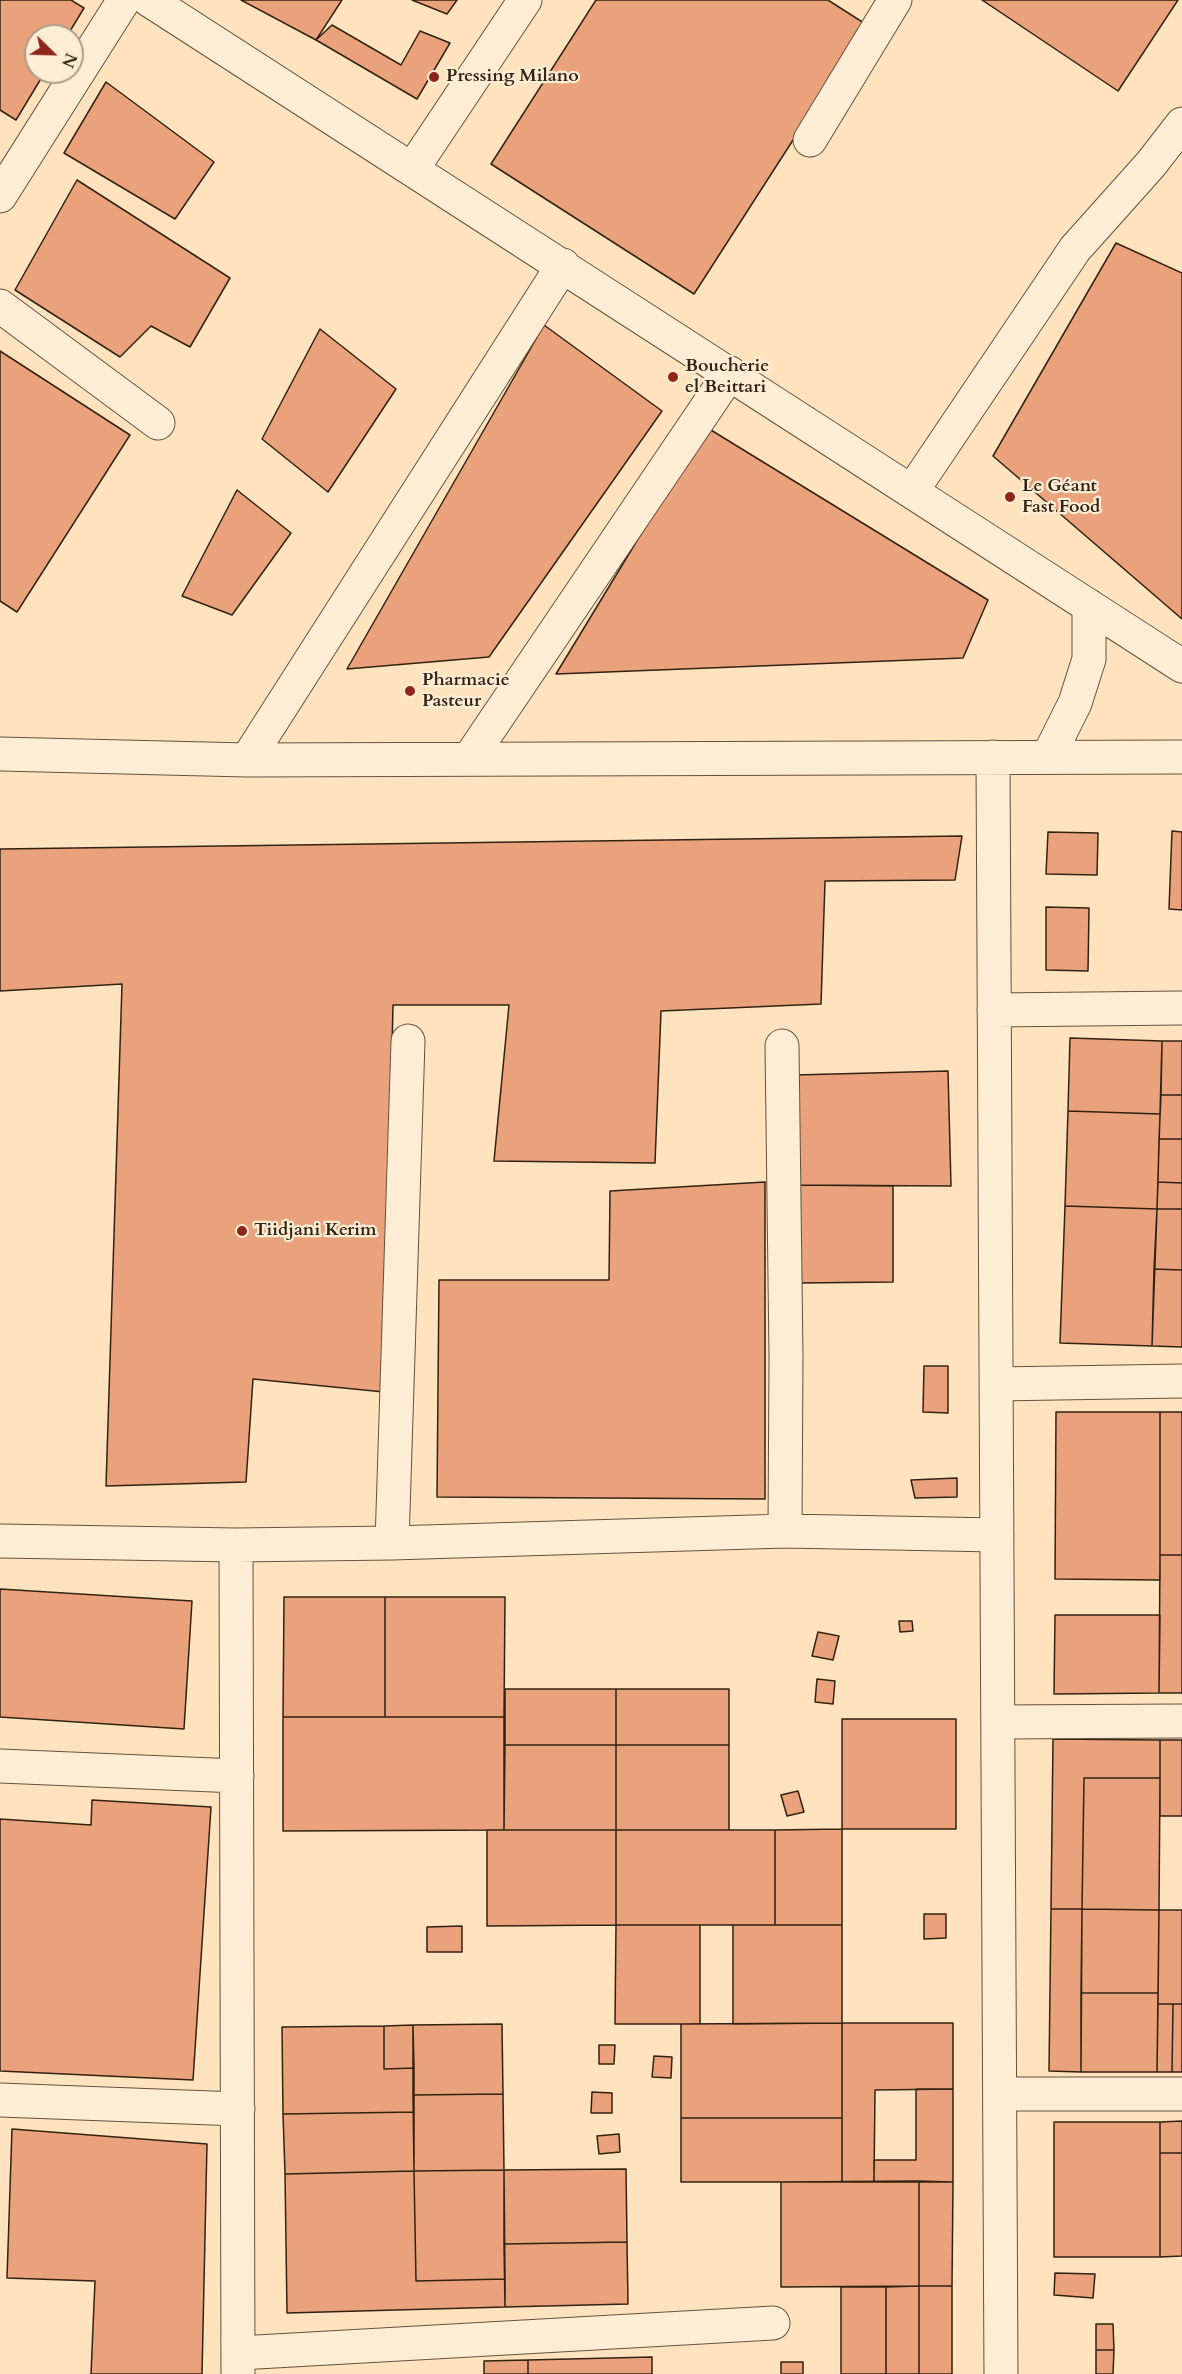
<!DOCTYPE html>
<html>
<head>
<meta charset="utf-8">
<style>
	body { margin:0 }
	#map { position:relative; width:1182px; height:2374px; overflow:hidden; background:#fee3be; font-family:Cardo,serif }
	canvas { display:block }
	.north { position:absolute; left:24px; top:24px; width:60px; height:60px; box-sizing:border-box; background:#feedd5; border:2px solid #ac9c87; border-radius:50%; rotate:113deg; font-size:16px; font-weight:700; line-height:24px; text-align:center; color:#322212 }
	.north::after { content:''; display:block; margin:auto; width:21px; height:27px; background:#8f2418; clip-path:polygon(50% 0,100% 100%,50% 72%,0 100%) }
</style>
</head>
<body>
<div id="map">
<canvas width="1182" height="2374"></canvas>
<div class="north">N</div>
</div>
<script>
const ctx = document.querySelector('canvas').getContext('2d');
ctx.lineJoin = 'round';
function fill(path, color) { ctx.fillStyle = color; ctx.fill(path, 'evenodd'); }
function trace(path, color, width, dash) { ctx.strokeStyle = color; ctx.lineWidth = width; ctx.lineCap = dash ? 'butt' : 'round'; ctx.setLineDash(dash || []); ctx.stroke(path); }
function drawText(font, color, halo, rows, align = 'center') {
  ctx.font = font + ' Cardo,serif'; ctx.lineWidth = 4.5; ctx.setLineDash([]); ctx.textBaseline = 'middle'; ctx.strokeStyle = halo; ctx.fillStyle = color; for (const [text, x, y, turn = 0] of rows) {
    ctx.save(); ctx.translate(x, y); ctx.rotate((+turn || 0) * Math.PI / 180); ctx.textAlign = isNaN(turn) ? turn : align; if (halo) ctx.strokeText(text, 0, 0); ctx.fillText(text, 0, 0); ctx.restore();
  }
}
const building = new Path2D(`
	M0 0H71L84 8 67 36H36V72H45L16 120 0 110Z
	M241 0H342L316 40Z
	M412 0H457L447 14Z
	M596 0H828L867 25 694 294 491 164Z
	M982 0H1178L1118 91Z
	M332 25 401 65 420 31 450 43 417 99 316 40Z
	M106 82 214 162 175 219 64 153Z
	M77 180 230 278 190 347 151 326 120 357 15 290Z
	M1116 243 1182 273V619L993 456Z
	M544 325 662 411 489 657 347 669Z
	M320 329 396 389 328 492 262 439Z
	M0 351 130 435 17 612 0 601Z
	M706 427 988 600 963 658 556 674Z
	M237 490 291 533 232 615 182 596Z
	M1172 831 1182 832V910L1169 909Z
	M1048 832 1098 833 1097 875 1046 874Z
	M962 836 955 880 825 881 821 1004 661 1011 655 1163 494 1161 509 1005H393L384 1392 253 1379 246 1482 106 1486 122 984 0 991V849Z
	M1046 907 1089 908 1088 971 1046 970Z
	M1070 1038 1162 1041 1160 1114 1068 1111Z
	M1162 1041H1182V1095H1161Z
	M948 1071 951 1186 797 1185 795 1075Z
	M1161 1095H1182V1139H1159Z
	M1068 1111 1160 1114 1157 1209 1065 1206Z
	M1159 1139H1182V1183L1158 1182Z
	M765 1182V1499L437 1497 439 1280H609L610 1191Z
	M1158 1182 1182 1183V1209H1157Z
	M797 1185 893 1186V1282L799 1283Z
	M1065 1206 1157 1209 1152 1346 1060 1343Z
	M1157 1209H1182V1270L1154 1269Z
	M1154 1269 1182 1270V1347L1152 1346Z
	M924 1366H948V1413L923 1412Z
	M1056 1412H1160V1580L1055 1579Z
	M1160 1412H1182V1555H1160Z
	M957 1478V1497L915 1498 911 1480Z
	M1160 1555H1182V1693H1159Z
	M0 1589 192 1601 184 1729 0 1717Z
	M284 1597H385V1717H283Z
	M385 1597H505L504 1717H385Z
	M1055 1615H1160L1159 1693 1054 1694Z
	M899 1621H912L913 1631 900 1632Z
	M818 1632 839 1636 833 1660 812 1656Z
	M817 1679 835 1681 833 1704 815 1702Z
	M505 1689H616V1745H505Z
	M616 1689H729V1745H616Z
	M283 1717H504V1830L283 1831Z
	M842 1719H956V1829H842Z
	M1053 1739 1160 1740V1778H1084L1082 1909H1051Z
	M1160 1740H1182V1816H1160Z
	M505 1745H616V1830H504Z
	M616 1745H729V1830H616Z
	M1084 1778H1160L1159 1910 1082 1909Z
	M798 1791 804 1812 787 1816 781 1795Z
	M92 1800 211 1807 193 2080 0 2071V1819L91 1825Z
	M842 1829V1925H775V1830Z
	M487 1830H616V1925L487 1926Z
	M616 1830H775V1925H616Z
	M1051 1909H1082L1081 2072 1049 2071Z
	M1082 1909 1159 1910 1158 1993H1081Z
	M1159 1910H1182V2004H1158Z
	M924 1914H946V1938L924 1939Z
	M616 1925H700V2024H615Z
	M733 1925H842V2023L733 2024Z
	M462 1926V1952H427V1927Z
	M1081 1993H1158L1157 2072H1081Z
	M1158 2004H1173L1172 2072H1157Z
	M1173 2004H1182V2072H1172Z
	M842 2023H953V2089L875 2090 874 2182H842Z
	M842 2023V2118H681V2024Z
	M502 2024 503 2094 413 2095V2025Z
	M413 2025 414 2068 384 2069V2026Z
	M384 2026V2069L414 2068V2112L283 2114 282 2027Z
	M599 2045H615L614 2064H599Z
	M654 2056 672 2057 671 2078 652 2077Z
	M916 2089H953V2182H874V2160H916Z
	M592 2092 612 2093V2113H591Z
	M503 2094 504 2170 414 2171 413 2095Z
	M414 2112V2171L285 2174 283 2114Z
	M681 2118H842V2182H681Z
	M1182 2121V2153H1160V2122Z
	M1054 2122H1160V2257H1054Z
	M12 2129 207 2144 202 2374H91L95 2281 7 2278Z
	M619 2134 620 2152 599 2154 597 2136Z
	M1160 2153H1182V2256L1160 2257Z
	M626 2169 627 2242 504 2244V2170Z
	M504 2170 505 2279 416 2281 414 2171Z
	M414 2171 416 2281 505 2279V2307L287 2313 285 2174Z
	M919 2181 953 2182 952 2286H919Z
	M919 2181V2286L781 2287V2182Z
	M627 2242 628 2304 505 2307 504 2244Z
	M1055 2273 1095 2274 1093 2298 1054 2295Z
	M919 2286V2374H886V2287Z
	M919 2286H952V2374H919Z
	M841 2287H886V2374H841Z
	M1096 2324H1113L1114 2350H1096Z
	M1096 2350H1114L1113 2374H1096Z
	M652 2357V2374H528V2360Z
	M528 2360V2374H484V2361Z
	M781 2362H803V2374H781Z`);
fill(building, '#e9a27b');
trace(building, '#322212', 1.5);
const minor = new Path2D(`
	M149 0 1182 666
	M810 140 895 0
	M413 168 525 0
	M0 196 124 0
	M0 306 158 423
	M912 491 1075 249 1151 164 1182 124
	M0 754 247 760 1182 757
	M993 757 1001 2374
	M1048 757 1075 703 1089 659V606
	M469 759 730 373
	M247 760 563 265
	M994 1010 1182 1008
	M782 1046 786 1356 785 1531
	M996 1384 1182 1381
	M0 1541 236 1545 392 1543 785 1531 997 1535
	M392 1543 408 1041
	M236 1545 238 2374
	M998 1722 1182 1721
	M0 1766 237 1776
	M1000 2094H1182
	M0 2100 238 2109
	M239 2353 773 2323`);
trace(minor, '#65523d', 35);
trace(minor, '#feedd5', 33);
for (const [x, y, r, color] of [
	[434,77,6,"#8f2418"],
	[673,377,6,"#8f2418"],
	[1010,497,6,"#8f2418"],
	[410,691,6,"#8f2418"],
	[242,1231,6,"#8f2418"]
]) { const dot = new Path2D(); dot.arc(x, y, r, 0, 2 * Math.PI); ctx.fillStyle = color; ctx.fill(dot); trace(dot, '#feedd5', 2); }
drawText('bold 18px', '#322212', '#feedd5', [
	["Pressing Milano",446,77],
	["Boucherie",685,367],
	["el Beittari",685,388],
	["Le Géant",1022,487],
	["Fast Food",1022,508],
	["Pharmacie",422,681],
	["Pasteur",422,702],
	["Tiidjani Kerim",254,1231]
], 'left');
</script>
</body>
</html>
